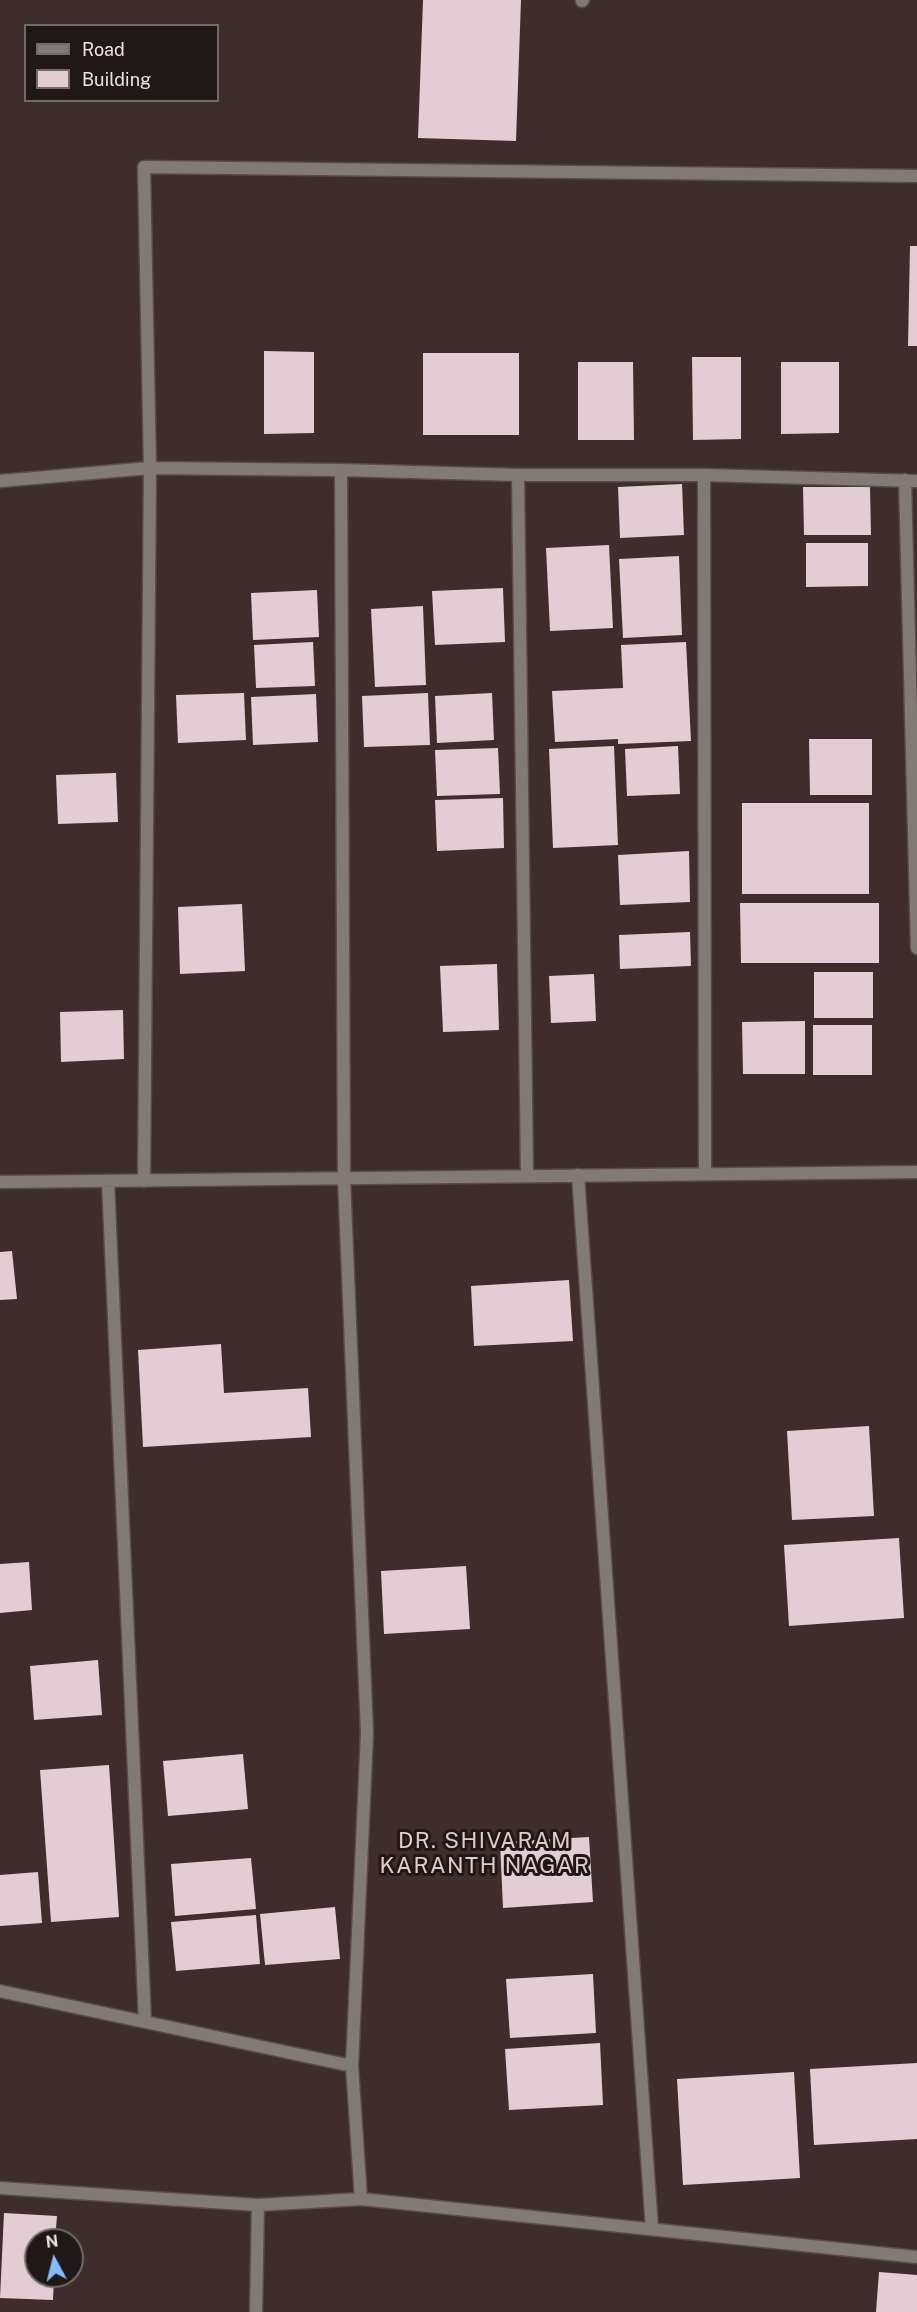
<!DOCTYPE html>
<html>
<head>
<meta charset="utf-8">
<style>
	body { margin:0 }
	#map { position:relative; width:917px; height:2312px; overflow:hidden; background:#3e2d2c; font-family:"Public Sans",sans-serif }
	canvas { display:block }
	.legend { position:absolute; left:24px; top:24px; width:195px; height:78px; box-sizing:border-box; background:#201817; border:2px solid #736968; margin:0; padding:8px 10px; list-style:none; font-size:18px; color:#efe3e2 }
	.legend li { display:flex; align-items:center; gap:12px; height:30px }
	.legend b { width:30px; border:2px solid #736968 }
	.north { position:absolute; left:24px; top:2228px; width:60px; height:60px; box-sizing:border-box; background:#201817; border:2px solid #736968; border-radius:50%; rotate:353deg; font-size:16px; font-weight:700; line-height:24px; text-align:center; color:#efe3e2 }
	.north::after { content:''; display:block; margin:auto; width:21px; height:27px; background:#82bcfa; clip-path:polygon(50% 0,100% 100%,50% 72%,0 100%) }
</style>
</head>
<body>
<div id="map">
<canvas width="917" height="2312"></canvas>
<ul class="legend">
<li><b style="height:8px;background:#827a76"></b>Road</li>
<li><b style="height:16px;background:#e3cdd5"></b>Building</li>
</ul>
<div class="north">N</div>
</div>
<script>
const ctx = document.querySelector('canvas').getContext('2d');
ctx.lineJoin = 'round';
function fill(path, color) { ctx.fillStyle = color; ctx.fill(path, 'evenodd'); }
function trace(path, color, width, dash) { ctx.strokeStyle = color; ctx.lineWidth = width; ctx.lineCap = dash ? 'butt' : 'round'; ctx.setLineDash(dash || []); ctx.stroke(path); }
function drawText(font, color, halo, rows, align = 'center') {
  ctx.font = font + ' "Public Sans",sans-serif'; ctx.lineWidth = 6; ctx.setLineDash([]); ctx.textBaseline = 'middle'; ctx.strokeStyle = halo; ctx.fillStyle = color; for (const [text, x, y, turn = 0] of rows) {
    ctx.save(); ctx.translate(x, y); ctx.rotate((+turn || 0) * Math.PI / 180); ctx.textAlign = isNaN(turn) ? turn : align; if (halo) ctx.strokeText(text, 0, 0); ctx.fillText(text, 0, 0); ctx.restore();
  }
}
fill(new Path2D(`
	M423 0H521L516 141 418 138Z
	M910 246H917V346H908Z
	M264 351 314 352V433L264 434Z
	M423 353H519V435H423Z
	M692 357H741V439L693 440Z
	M578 362H633L634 440H578Z
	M781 362H839V433L781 434Z
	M682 484 684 535 620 538 618 487Z
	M803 487H870L871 535H804Z
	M806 543H868V586L806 587Z
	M609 545 613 628 550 631 546 548Z
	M679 556 682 635 623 638 619 559Z
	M503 588 505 642 435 645 432 591Z
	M317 590 319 637 253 640 251 593Z
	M423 606 426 685 375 687 371 609Z
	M313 642 315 686 256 688 254 645Z
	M686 642 691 741 618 744V739L555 742 552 691 623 688 621 645Z
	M244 693 246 740 178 743 176 695Z
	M428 693 430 745 364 747 362 696Z
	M492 693 494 740 437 743 435 696Z
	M316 694 318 742 253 745 251 697Z
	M809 739H872V795H810Z
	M614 746 618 845 553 848 549 749Z
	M678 746 680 794 627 796 625 749Z
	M498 748 500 794 437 796 435 750Z
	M116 773 118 822 58 824 56 775Z
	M503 798 504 848 437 851 435 800Z
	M742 803H869V894H742Z
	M689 851 690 902 620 905 618 855Z
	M740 903H879V963H741Z
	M242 904 245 971 180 974 178 907Z
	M690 932 691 966 620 969 619 935Z
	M497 964 499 1030 443 1032 440 966Z
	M814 972H873V1018H814Z
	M594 974 596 1021 551 1023 549 976Z
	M123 1010 124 1059 61 1062 60 1012Z
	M805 1021V1074H743L742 1022Z
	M813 1025H872V1075H813Z
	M12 1251 17 1299 0 1300V1252Z
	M569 1280 573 1341 474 1346 471 1286Z
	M221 1344 224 1393 308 1388 311 1437 143 1447 138 1350Z
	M869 1426 874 1516 792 1520 787 1431Z
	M899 1538 904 1618 789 1626 784 1545Z
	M29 1562 32 1610 0 1613V1564Z
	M466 1566 470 1629 384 1634 381 1571Z
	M98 1660 102 1715 34 1720 30 1666Z
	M243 1754 248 1809 168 1816 163 1761Z
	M109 1765 119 1917 51 1922 40 1770Z
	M589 1837 593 1902 503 1908 500 1842Z
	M251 1858 256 1909 175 1916 171 1864Z
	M38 1872 42 1923 0 1926V1875Z
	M335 1907 340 1959 265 1965 260 1914Z
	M256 1915 260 1964 176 1971 171 1922Z
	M593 1974 596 2033 510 2038 506 1979Z
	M600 2043 603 2105 509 2110 505 2049Z
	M917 2063V2139L814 2145 810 2069Z
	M794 2072 800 2178 683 2185 677 2079Z
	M4 2213 57 2216 55 2240H36V2276H54L53 2300 0 2298Z
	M879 2272 917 2275V2312H876Z`), '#e3cdd5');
const street = new Path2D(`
	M582 1 583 0
	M341 470 344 1178 367 1733 352 2066
	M518 475 527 1176
	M704 475 705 1174
	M905 480 917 948
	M0 481 150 468 341 470 518 475H704L917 481
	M578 1175 652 2229
	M108 1181 145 2022
	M144 1181 150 468 144 167 917 176
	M0 1182 917 1172
	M0 1991 352 2066 361 2199
	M0 2188 258 2205 361 2199 917 2257
	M256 2312 258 2205`);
trace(street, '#5a4a49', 15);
trace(street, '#827a76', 12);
ctx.letterSpacing = '1.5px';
drawText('22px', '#e1cbc9', '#201817', [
	["DR. SHIVARAM",485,1841],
	["KARANTH NAGAR",485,1866]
]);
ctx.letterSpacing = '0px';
</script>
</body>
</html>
